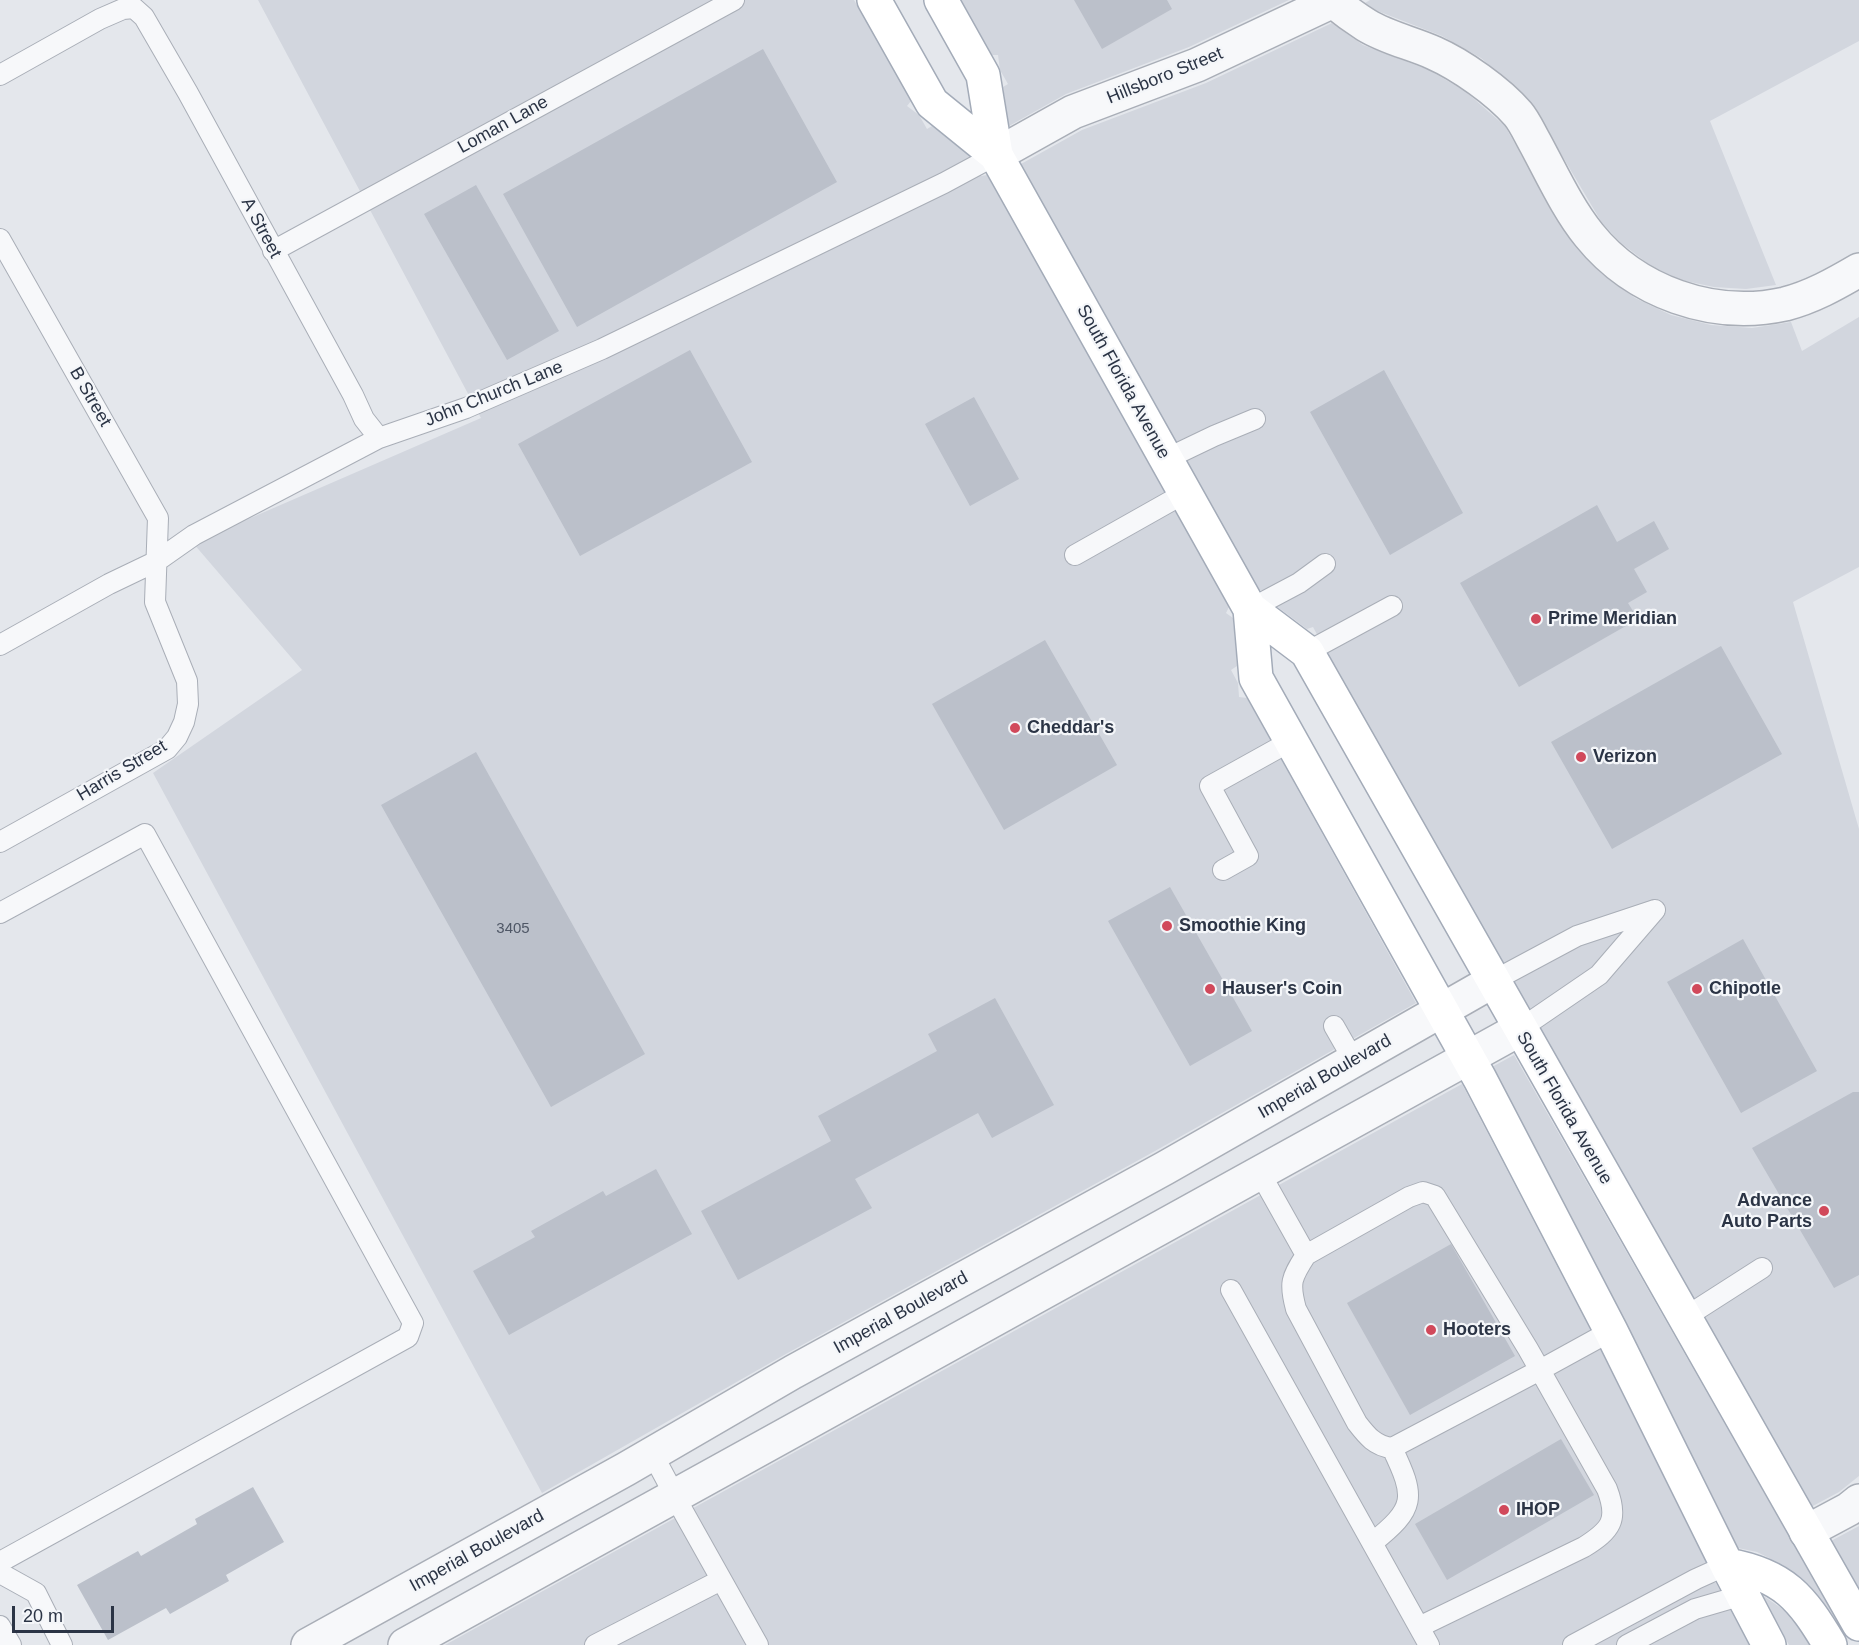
<!DOCTYPE html>
<html>
<head>
<meta charset="utf-8">
<style>
	body { margin:0 }
	#map { position:relative; width:1859px; height:1645px; overflow:hidden; background:#e4e7ec; font-family:Helvetica,sans-serif }
	canvas { display:block }
	.scale { position:absolute; left:12px; top:1606px; width:102px; height:27px; box-sizing:border-box; border:3px solid #2b3445; border-top:0; padding-left:8px; font-size:18px; line-height:21px; white-space:nowrap; color:#2b3445; -webkit-text-stroke:4px #f4f6f9; paint-order:stroke }
</style>
</head>
<body>
<div id="map">
<canvas width="1859" height="1645"></canvas>
<div class="scale">20 m</div>
</div>
<script>
const ctx = document.querySelector('canvas').getContext('2d');
ctx.lineJoin = 'round';
function fill(path, color) { ctx.fillStyle = color; ctx.fill(path, 'evenodd'); }
function trace(path, color, width, dash) { ctx.strokeStyle = color; ctx.lineWidth = width; ctx.lineCap = dash ? 'butt' : 'round'; ctx.setLineDash(dash || []); ctx.stroke(path); }
function drawText(font, color, halo, rows, align = 'center') {
  ctx.font = font + ' Helvetica,sans-serif'; ctx.lineWidth = 4.5; ctx.setLineDash([]); ctx.textBaseline = 'middle'; ctx.strokeStyle = halo; ctx.fillStyle = color; for (const [text, x, y, turn = 0] of rows) {
    ctx.save(); ctx.translate(x, y); ctx.rotate((+turn || 0) * Math.PI / 180); ctx.textAlign = isNaN(turn) ? turn : align; if (halo) ctx.strokeText(text, 0, 0); ctx.fillText(text, 0, 0); ctx.restore();
  }
}
fill(new Path2D(`
	M258 0H854L911 101 907 106 919 115 927 129 932 126 980 164 981 176 987 175 1229 607 1226 613 1233 618 1237 666 1231 670 1238 683 1239 697 1247 698 1416 1003 1155 1151 784 1355 542 1493 153 773 302 670 193 543 481 418Z
	M961 0H1289L1189 47 1066 94 1009 126 1003 87 1008 84 1000 70 998 55H992Z
	M1370 0H1859V41L1710 121 1776 285 1746 289 1714 287 1681 280 1651 266 1621 243 1602 223 1529 100 1481 58 1442 36 1375 10 1365 3Z
	M1332 23 1363 45 1429 70 1465 91 1505 126 1562 227 1575 245 1601 273 1635 298 1671 315 1711 325 1752 328 1791 322 1802 351 1859 317V567L1793 602 1859 829V1476L1839 1492 1811 1507 1328 654 1332 648 1320 640 1313 627 1307 629 1267 599 1266 590H1259L1021 164 1082 130 1206 83Z
	M1514 1055 1851 1645 1829 1610 1808 1584 1783 1565 1757 1552 1738 1548 1626 1323 1492 1067Z
	M1462 1084 1595 1339 1709 1568 1708 1581 1716 1583 1749 1645H445Z
	M1859 1526V1590L1831 1541Z
	M1762 1595 1787 1612 1810 1645H1789Z`), '#d2d6de');
fill(new Path2D(`
	M1074 0H1167L1172 9 1102 49Z
	M763 49 837 182 577 327 503 194Z
	M476 185 559 331 507 360 424 214Z
	M690 350 752 462 580 556 518 444Z
	M1384 370 1463 513 1390 555 1310 412Z
	M974 397 1019 479 970 506 925 424Z
	M1597 505 1617 542 1654 521 1669 549 1634 569 1647 592 1628 603 1638 619 1519 687 1460 583Z
	M1045 640 1117 765 1004 830 932 704Z
	M1721 646 1782 754 1612 849 1551 742Z
	M476 752 645 1054 551 1107 381 805Z
	M1170 887 1252 1031 1190 1066 1108 921Z
	M1743 939 1817 1071 1741 1113 1667 982Z
	M995 998 1054 1105 992 1138 978 1113 855 1179 872 1208 738 1280 701 1211 831 1141 818 1116 937 1051 928 1034Z
	M1853 1092H1859V1275L1834 1288 1752 1148Z
	M656 1169 692 1234 509 1335 473 1271 535 1237 531 1231 603 1191 606 1196Z
	M1451 1244 1515 1356 1410 1415 1347 1303Z
	M1561 1439 1594 1495 1447 1580 1415 1524Z
	M253 1487 284 1542 226 1575 229 1581 170 1614 166 1608 108 1640 77 1585 138 1551 141 1556 197 1524 195 1519Z`), '#bbc0ca');
const lane = new Path2D(`
	M0 75 100 19 123 9 134 8 144 17 188 93 353 395 364 419 379 438
	M0 239 158 518 155 602 187 681 188 704 184 722 177 737 167 749 0 842
	M273 251 734 0
	M1166 459 1214 436 1255 419
	M1075 555 1185 493
	M1250 609 1299 583 1325 564
	M0 645 109 584 157 561 194 535 379 438 466 408 602 349 944 183 996 155
	M1307 652 1392 606
	M1223 870 1248 856 1210 786 1291 741
	M0 913 145 834 413 1323 408 1337 0 1562
	M1493 981 1577 936 1655 910
	M1334 1026 1354 1061
	M1520 1029 1599 975 1655 910
	M1260 1173 1306 1255 1409 1197 1423 1192 1435 1196 1528 1349 1607 1489C1619 1520 1611 1530 1584 1547L1419 1627
	M1306 1255C1291 1278 1289 1283 1296 1309L1357 1423C1367 1436 1375 1446 1392 1448L1540 1370 1611 1331
	M1231 1290 1429 1645
	M1684 1318 1762 1268
	M652 1453 684 1513 758 1645
	M1372 1543C1416 1508 1416 1498 1392 1448
	M0 1573 36 1593 62 1645
	M0 1626 11 1645
	M595 1645 721 1580
	M1573 1645 1696 1579 1727 1565
	M1627 1645 1695 1609 1743 1595`);
const street = new Path2D(`
	M1333 1C1344 10 1355 18 1366 25 1387 38 1412 43 1434 53 1461 65 1498 91 1518 114 1524 121 1529 132 1534 141 1551 172 1567 208 1589 235 1635 292 1713 320 1785 304 1812 297 1835 284 1859 270
	M996 155 1073 112 1197 65 1335 0
	M1806 1532 1849 1509 1859 1501
	M308 1645 626 1469 793 1372 1165 1168 1493 981
	M405 1645 1520 1029`);
const primary = new Path2D(`
	M874 0 932 103 996 155
	M941 0 983 75 996 155 1250 609 1307 652 1859 1624
	M1250 609 1256 678 1480 1079 1611 1331 1727 1565 1769 1645
	M1727 1565C1784 1575 1802 1598 1830 1645`);
trace(lane, '#a9aeb7', 22);
trace(street, '#a9aeb7', 36);
trace(primary, '#a3abb8', 36);
trace(lane, '#f7f8fa', 20);
trace(street, '#f7f8fa', 33);
trace(primary, '#fff', 33);
for (const [x, y, r, color] of [
	[1536,619,6,"#d1495b"],
	[1015,728,6,"#d1495b"],
	[1581,757,6,"#d1495b"],
	[1167,926,6,"#d1495b"],
	[1210,989,6,"#d1495b"],
	[1697,989,6,"#d1495b"],
	[1824,1211,6,"#d1495b"],
	[1431,1330,6,"#d1495b"],
	[1504,1510,6,"#d1495b"]
]) { const dot = new Path2D(); dot.arc(x, y, r, 0, 2 * Math.PI); ctx.fillStyle = color; ctx.fill(dot); trace(dot, '#f4f6f9', 2); }
drawText('15px', '#4f5766', null, [
	["3405",513,929]
]);
drawText('18px', '#2b3445', '#f4f6f9', [
	["Hillsboro Street",1165,76,-22],
	["Loman Lane",503,125,-29],
	["A Street",261,228,62],
	["South Florida Avenue",1123,382,61],
	["John Church Lane",494,394,-22],
	["B Street",90,397,60],
	["Harris Street",122,771,-31],
	["Imperial Boulevard",1325,1077,-30],
	["South Florida Avenue",1564,1108,60],
	["Imperial Boulevard",901,1313,-29],
	["Imperial Boulevard",477,1551,-29]
]);
drawText('bold 18px', '#2b3445', '#f4f6f9', [
	["Prime Meridian",1548,619],
	["Cheddar's",1027,728],
	["Verizon",1593,757],
	["Smoothie King",1179,926],
	["Hauser's Coin",1222,989],
	["Chipotle",1709,989],
	["Advance",1812,1201,"right"],
	["Auto Parts",1812,1222,"right"],
	["Hooters",1443,1330],
	["IHOP",1516,1510]
], 'left');
</script>
</body>
</html>
